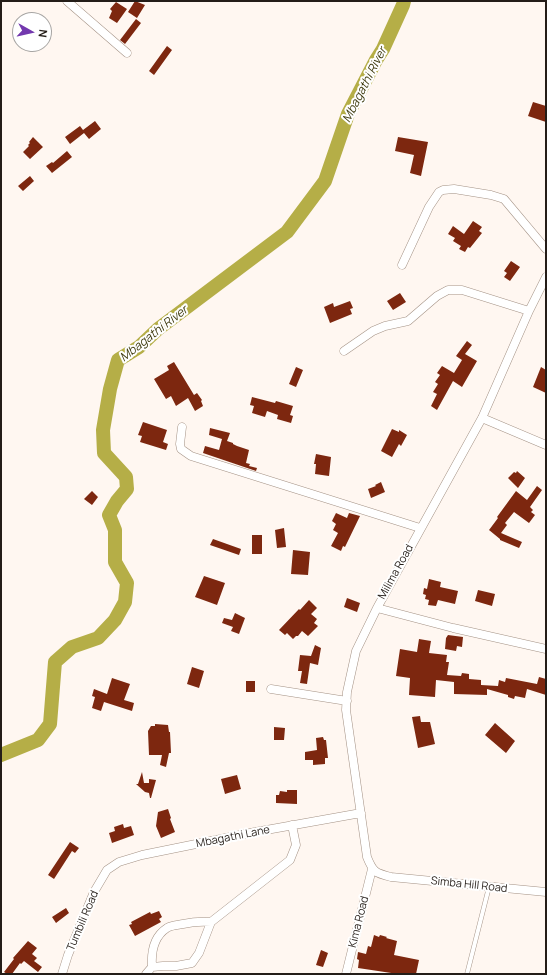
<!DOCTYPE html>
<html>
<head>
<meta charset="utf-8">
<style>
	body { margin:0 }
	#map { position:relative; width:547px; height:975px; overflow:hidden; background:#fff7f1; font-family:Manrope,sans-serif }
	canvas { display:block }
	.frame { position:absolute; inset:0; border:2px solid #241d18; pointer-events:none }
	.north { position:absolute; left:12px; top:12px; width:40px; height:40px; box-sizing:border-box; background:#fff; border:1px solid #a7a5a3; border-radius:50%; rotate:98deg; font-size:11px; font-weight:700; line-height:16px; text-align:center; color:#241d18 }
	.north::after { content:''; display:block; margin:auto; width:14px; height:18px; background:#7338ae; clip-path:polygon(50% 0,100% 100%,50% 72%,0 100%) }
</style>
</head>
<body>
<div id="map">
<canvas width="547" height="975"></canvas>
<div class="frame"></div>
<div class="north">N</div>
</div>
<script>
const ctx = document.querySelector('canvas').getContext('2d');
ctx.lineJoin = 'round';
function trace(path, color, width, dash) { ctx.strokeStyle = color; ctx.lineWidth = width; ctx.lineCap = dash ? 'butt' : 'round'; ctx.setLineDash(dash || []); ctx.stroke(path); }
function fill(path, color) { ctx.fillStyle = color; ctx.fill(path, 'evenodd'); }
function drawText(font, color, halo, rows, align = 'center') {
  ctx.font = font + ' Manrope,sans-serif'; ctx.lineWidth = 4; ctx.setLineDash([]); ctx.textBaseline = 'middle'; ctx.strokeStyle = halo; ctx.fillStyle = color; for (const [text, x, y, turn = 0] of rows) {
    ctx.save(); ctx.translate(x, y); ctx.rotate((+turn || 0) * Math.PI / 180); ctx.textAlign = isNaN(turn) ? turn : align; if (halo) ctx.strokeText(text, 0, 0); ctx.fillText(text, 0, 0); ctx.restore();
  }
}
trace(new Path2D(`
	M1 755 38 740 50 724 55 662 72 647 98 638 115 620 125 602 127 583 115 562V530L109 515 117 501 127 489 126 477 104 453 103 430 110 389 118 360 139 347 158 329 287 232 325 181 348 114 376 60 383 49 403 5 404 1`), '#b5ae47', 14);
fill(new Path2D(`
	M135 1 145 5 137 18 128 12Z
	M116 2 127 9 117 23 109 18 112 11 110 9Z
	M136 19 141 23 125 44 120 40Z
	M167 46 172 50 154 75 149 71Z
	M533 102 546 106V122L528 116Z
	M95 121 101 129 89 139 84 133 70 144 65 137 80 126 83 130Z
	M33 137 43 147 30 159 23 152 29 146 28 145 30 143 29 142Z
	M398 137 428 142 421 176 410 173 414 155 395 151Z
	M67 151 72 157 52 173 46 166 52 162 53 163Z
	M30 176 34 181 23 191 18 186Z
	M473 221 482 227 479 231 482 233 470 248 468 247 465 252 459 249 461 246 453 241 455 238 448 234 453 226 464 234Z
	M511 261 520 267 510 281 504 277 507 273 504 271Z
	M400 293 406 302 393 310 387 301Z
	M350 301 353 308 350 309 352 314 330 323 324 307 333 303 334 307Z
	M467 341 472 345 465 354 477 361 462 387 453 381 437 410 431 406 437 394 433 392 438 384 435 382 440 375 437 373 442 366 454 373 462 360 456 356Z
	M174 362 194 395 197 393 202 400 201 401 203 406 195 411 188 398 176 406 171 396 166 399 154 379 169 370 167 366Z
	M296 367 303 370 296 387 289 384Z
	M541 367 546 370V393L533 387Z
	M252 397 275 403 276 401 293 406 290 415 293 416 291 423 277 419 278 415 267 411 265 417 252 413 254 406 250 405Z
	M143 422 167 430 163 442 168 444 166 450 140 442 142 436 138 435Z
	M210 428 230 433 227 441 233 443V444L237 446 249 450 246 463 250 464 249 466 257 468 256 471 203 453 205 446 219 450 222 439 209 435Z
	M392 429 399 432V430L407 435 401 446 399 444 392 457 381 451Z
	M316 454 331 457 329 476 315 474 316 464H314Z
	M517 471 525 478 518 488 508 478 514 472 516 473Z
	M381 482 385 492 371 498 368 489 376 486 375 485Z
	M537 486 542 490 530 507 533 510 531 512 535 515 529 523 514 512 505 523 507 525 501 533 522 542 519 548 500 540V539L489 530 498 518 497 517 516 491 527 500Z
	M92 491 98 497 92 505 84 499Z
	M336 513 347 518 349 513 360 516 345 547 343 546 341 551 331 546 338 533 333 530 336 524 332 521Z
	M284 528 286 547 277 548 275 530Z
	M252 535H262V554H252Z
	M213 539 241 549 239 555 210 545Z
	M293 550 310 552 308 575 291 574Z
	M204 576 225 583 217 605 195 597Z
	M429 579 441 582 440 587 458 591 455 604 438 600 436 606 428 605 429 600 425 599 426 595 423 594 424 588 427 589Z
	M478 590 495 594 492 606 475 601Z
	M347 598 360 603 357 612 344 607Z
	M309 600 317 608 311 614 317 619 314 623 318 626 308 636 302 631 298 636H296L293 639 287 633 285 635 279 630 299 609 300 610Z
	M235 613 245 618 239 634 231 631 233 627 222 623 224 618 232 620Z
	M448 635 463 637 462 647 457 646 456 651 445 649 446 638Z
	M419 639 431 641 429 653 447 655 446 662H449L447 675 461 676 462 673 469 674V679L481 680V685L498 686 499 680 505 682 506 678 537 684 539 677 546 679V695L527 689 525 698 515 696 514 699 508 697V695L487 689V695L454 694V682L436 680 435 697 409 695 410 678 396 676 400 649 417 652Z
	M315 645 321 648 318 665 310 663 307 684 300 683 302 671H298L300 655 311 656Z
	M192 667 204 671 199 688 187 684Z
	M112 678 130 684 124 700 134 703 132 711 104 702 101 711 92 708 95 697 92 696 94 689 107 694Z
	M246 681H255V692H246Z
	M420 716 421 722H430L435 744 418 748 412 717Z
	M495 723 515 741 506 753 485 735Z
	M155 724 168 725 169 732H170L171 753H169L166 767 160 765 162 755H149L148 731 151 726H155Z
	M274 727 285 728 284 740H274Z
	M323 737 324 740H326L328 758H325V764L313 765V760H305V752L317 750 316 738Z
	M142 772 144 783H149V779L156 780 151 798H150L149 793 145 792 136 784H138Z
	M237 775 241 789 225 794 221 779Z
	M287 790H297V804L276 803V795H279L280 791 287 792Z
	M168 809 171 818 170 819 175 832 161 838 156 826 158 812Z
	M123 824 124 828 131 826 134 835 112 843 109 833 115 831 114 827Z
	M70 842 79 848 75 853 72 851 54 879 48 875Z
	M66 908 69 913 56 923 52 917Z
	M159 911 162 917 159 919 161 922 135 936 129 925 132 924 131 922 150 912 151 914Z
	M374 935 379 937 380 935 387 937 386 938 397 941 394 955 419 960 416 974H398L358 968 359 960 357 959 358 952 366 954 368 946 371 947Z
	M28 941 37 948 32 954 37 958 34 961 42 967 38 972 24 961 21 964 20 963 12 974H7L4 972 14 959 13 958Z
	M321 950 328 953 323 967 316 965Z`), '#7d270f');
const service = new Path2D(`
	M467 974 489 887`);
const minor = new Path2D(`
	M67 1 127 53
	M402 265 429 207 439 192 443 190 454 189 491 195 504 199 546 249
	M546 277 529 311 482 418 377 608 356 651 347 692 346 710 367 857C373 872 375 873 391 877L546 892
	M344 351 373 331 385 326 408 321 437 296 448 290H462L529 311
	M482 418 546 445
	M182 427 180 444 181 449 191 456 420 528
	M377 608 453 628 546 649
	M271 689 347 701
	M152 967C151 952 153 937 167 928 171 925 178 925 183 924 192 922 201 921 211 922
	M62 974 68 955 94 892 107 870 119 862 142 855 255 832 361 813
	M146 974 152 967 163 966H176L192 963 199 953 211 922 290 860 296 845 292 825
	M346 974 372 869`);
trace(service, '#a49285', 5);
trace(minor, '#a49285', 9);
trace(service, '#fff', 4);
trace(minor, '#fff', 8);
drawText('11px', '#241d18', '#fff', [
	["Milima Road",396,572,-61],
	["Mbagathi Lane",233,837,-11],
	["Simba Hill Road",469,885,6],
	["Tumbili Road",83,921,-67],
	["Kima Road",359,922,-76]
]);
drawText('italic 12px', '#403d11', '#fff', [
	["Mbagathi River",365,85,-63],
	["Mbagathi River",154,334,-38]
]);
</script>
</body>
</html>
